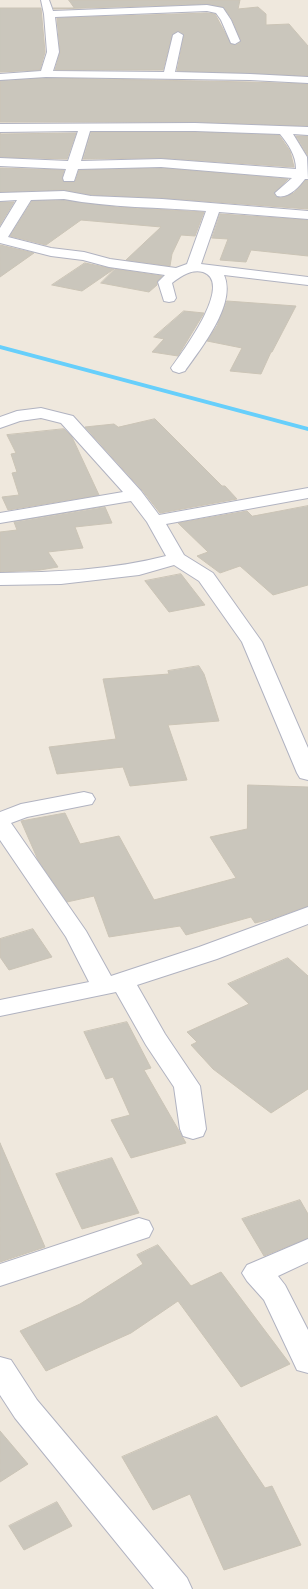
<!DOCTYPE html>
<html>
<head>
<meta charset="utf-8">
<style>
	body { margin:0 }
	canvas { display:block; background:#efe8dd }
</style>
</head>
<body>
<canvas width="308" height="1589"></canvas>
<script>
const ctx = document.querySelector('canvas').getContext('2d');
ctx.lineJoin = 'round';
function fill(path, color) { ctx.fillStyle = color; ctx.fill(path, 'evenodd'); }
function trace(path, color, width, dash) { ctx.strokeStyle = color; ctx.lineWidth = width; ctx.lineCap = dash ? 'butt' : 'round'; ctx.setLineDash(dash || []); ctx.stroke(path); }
fill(new Path2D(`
	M0 345 308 427V431L0 349Z`), '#67cffb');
const building = new Path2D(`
	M69 0H240L238 9 258 7 266 14V25L289 24 308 46V76L177 71 184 35 179 31 172 35 163 70H55L60 52 57 18 207 13 215 14 231 44 236 45 241 41 232 19 223 7 207 4 54 9 53 8H74Z
	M0 8H41L45 52 40 70 0 72Z
	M46 78 250 82 308 84V126L195 122H0V81Z
	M91 132H195L279 135 290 151 294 167 161 158 83 159Z
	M0 133V134L76 133 67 159 0 157Z
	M296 136H308V156Z
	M0 168 64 170 62 178 64 182H75L79 170 161 168 288 179 274 193 276 197 281 198 294 193 306 180H308V209L162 198 91 195 64 190 0 192Z
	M64 200 117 207 204 212 195 236 181 235 172 254 170 266 126 260 161 227 81 220 46 245 10 236 32 201Z
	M0 202H14L0 225Z
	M220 214 308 220V256L251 250 246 262 220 260 228 239 212 238Z
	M0 245 34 253 0 277Z
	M85 263 114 269 82 291 52 285Z
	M115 269 162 276 157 281V285L149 292 101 283Z
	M227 301 296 306 272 352H271L261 374 230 371 242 348 207 341 217 326Z
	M184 311 204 313 178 356 152 352 164 339 154 337Z
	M155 419 222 486H225L237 499 160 513 142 490 85 427 114 424 118 427Z
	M64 429 72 437 99 495 8 510 2 497 19 495 12 473 17 472 11 454 16 453 7 435Z
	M308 506V585L273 595 240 566 220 573 197 556 208 552 178 523 247 511 252 516Z
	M105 507 112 523 75 527 83 548 48 552 58 567 40 570 0 572V532L17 530 14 522Z
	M181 574 205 605 169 612 145 581Z
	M199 666 204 674 219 721 168 725 187 780 130 786 123 767 57 774 49 747 116 739 103 679 169 674 168 671Z
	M248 785 308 787V906L271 919 255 923 251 917 186 935 180 926 109 937 94 896 67 902 38 860 21 821 65 813 80 844 119 836 154 900 236 878 210 837 247 829Z
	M33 929 52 957 9 970 0 957V939Z
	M288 958 308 976V1089L271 1113 213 1069 191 1045 197 1042 187 1032 249 1004 228 984Z
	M127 1022 151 1068 144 1070 186 1143 131 1158 111 1120 130 1115 113 1077 106 1079 84 1032Z
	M0 1143 45 1247 0 1262Z
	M112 1158 139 1213 82 1229 56 1174Z
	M300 1200 308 1214V1238L264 1256 242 1219Z
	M158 1245 191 1286 221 1272 290 1364 241 1387 178 1301 131 1333 46 1371 20 1331 80 1304 143 1264 137 1255Z
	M217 1416 265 1488 272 1486 301 1545 224 1570 190 1494 153 1510 122 1457Z
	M0 1431 28 1464 0 1482Z
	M57 1502 72 1526 24 1550 9 1526Z`);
fill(building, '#cac6bc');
trace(building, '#cbc4b6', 1);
const street = new Path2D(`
	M41 0H49L53 11 207 5 223 8 231 20 240 41 235 44 231 43 221 20 216 13 207 11 55 17 59 52 53 71 164 72 173 35 178 32 183 35 175 72 250 74 308 77V83L250 80 46 77 0 80V74L41 71 47 52 44 14Z
	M195 123 308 127V135L293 134 307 157 308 179H305C299 187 288 199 277 196L275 193 292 178 161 167 78 169 74 181H64L63 178 66 169 0 166V158L68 161 78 131 0 132V124ZM90 131H195L280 134C288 144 296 155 296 169L161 159 81 161Z
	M64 191 91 196 162 199 308 211V219L219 212 201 264 308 277V285L224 275C237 304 201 348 185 371L179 373 173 371 171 368C181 354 235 283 203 272 191 269 181 276 172 283L176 298 174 301 169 302 164 301 158 282 165 275 109 267 83 260 51 256 0 243V228L17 200 0 201V193ZM64 199C111 208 159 207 206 211L187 264 176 268 110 259 84 252 51 248 8 237 31 200Z
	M41 408 73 416 141 491 159 515 308 488V498L166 524 184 555 213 573 262 642 308 748V780L300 778 297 773 242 642 199 581 174 565 139 575 61 584 0 585V573C56 572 112 570 166 556L147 522 131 501 0 523V513L123 492 61 423 41 418 20 421 0 428V417L17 411Z
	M84 792 92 794 95 799 92 804 27 817 11 823 86 931 111 976 199 947 308 907V924L217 959 137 985 165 1034 200 1086 206 1129 203 1136 193 1139 183 1136 180 1129 174 1087 146 1045 116 992 0 1016V1000L89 982 66 937 0 840V812L21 804Z
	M139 1218 149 1221 153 1229 149 1237 0 1286V1264Z
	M308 1239V1262L278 1276 285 1285 308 1330V1373L297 1370 264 1300 247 1281 242 1273 247 1265Z
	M0 1357 11 1360 37 1400 187 1578 192 1589H154L15 1418 0 1395Z`);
trace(street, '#b1b3c1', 2);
fill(street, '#fff');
</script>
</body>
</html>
